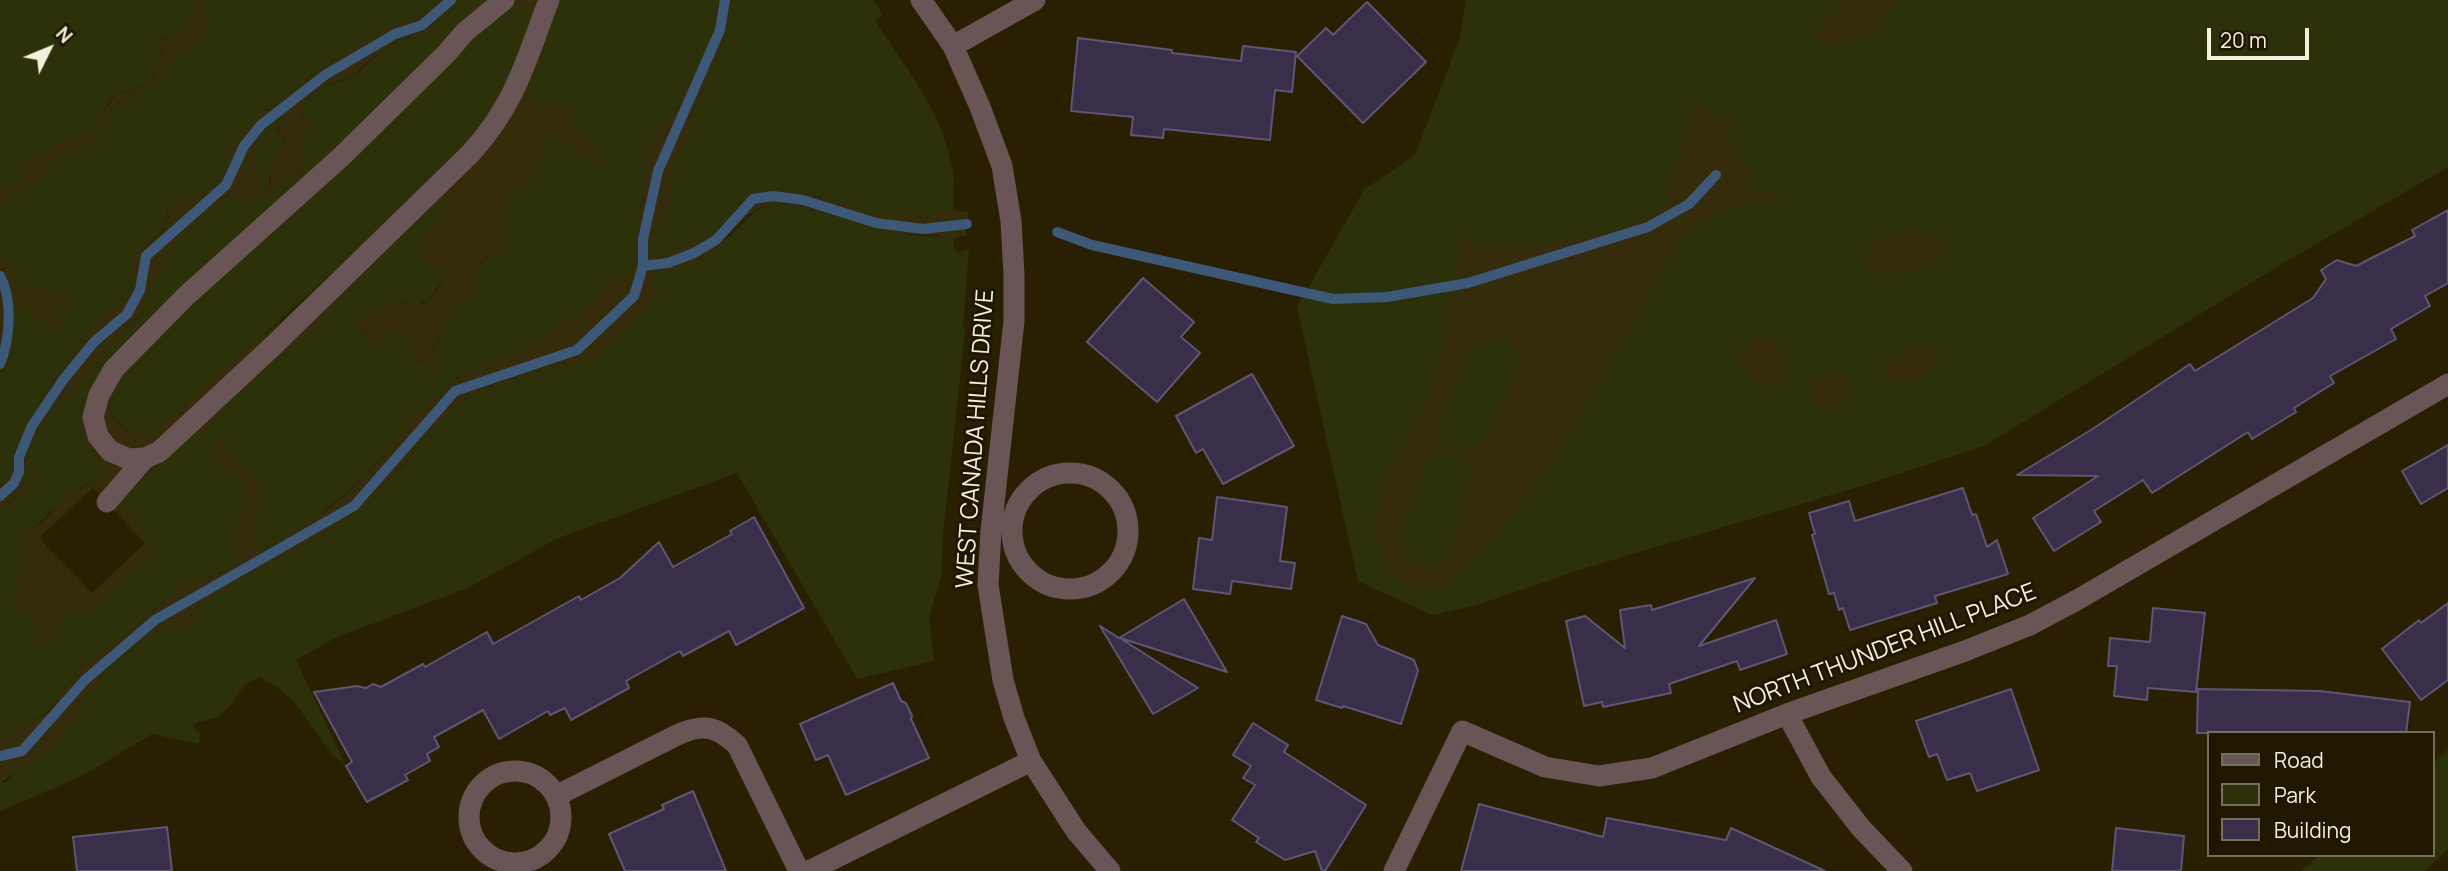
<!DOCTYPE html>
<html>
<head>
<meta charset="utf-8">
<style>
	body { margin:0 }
	#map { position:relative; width:2448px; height:871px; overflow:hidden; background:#292001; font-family:Manrope,sans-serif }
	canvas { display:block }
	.legend { position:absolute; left:2207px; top:731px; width:228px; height:126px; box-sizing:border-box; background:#1f1700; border:2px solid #756e59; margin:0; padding:9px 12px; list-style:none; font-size:21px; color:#f5f0de }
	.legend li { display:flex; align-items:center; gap:14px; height:35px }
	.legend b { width:35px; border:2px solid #756e59 }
	.north { position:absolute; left:14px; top:14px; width:70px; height:70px; -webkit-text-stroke:5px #1f1700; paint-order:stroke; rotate:47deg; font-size:19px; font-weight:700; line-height:28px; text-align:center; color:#f5f0de }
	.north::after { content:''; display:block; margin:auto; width:24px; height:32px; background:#f5f0de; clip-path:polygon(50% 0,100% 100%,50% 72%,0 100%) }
	.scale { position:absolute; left:2207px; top:28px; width:102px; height:32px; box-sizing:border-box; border:4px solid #f5f0de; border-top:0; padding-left:9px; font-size:21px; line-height:24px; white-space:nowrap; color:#f5f0de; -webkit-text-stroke:5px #1f1700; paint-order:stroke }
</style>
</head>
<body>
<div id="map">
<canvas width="2448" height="871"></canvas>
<ul class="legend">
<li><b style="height:9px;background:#695456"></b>Road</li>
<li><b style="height:19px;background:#2d310a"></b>Park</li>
<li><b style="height:19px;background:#392f4b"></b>Building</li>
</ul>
<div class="north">N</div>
<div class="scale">20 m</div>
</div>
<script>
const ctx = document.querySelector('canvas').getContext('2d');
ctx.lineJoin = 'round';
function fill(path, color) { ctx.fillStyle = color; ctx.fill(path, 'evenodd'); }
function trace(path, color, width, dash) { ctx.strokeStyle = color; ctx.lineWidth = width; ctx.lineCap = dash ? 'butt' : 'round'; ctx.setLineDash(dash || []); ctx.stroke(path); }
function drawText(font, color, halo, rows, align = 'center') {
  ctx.font = font + ' Manrope,sans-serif'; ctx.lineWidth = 6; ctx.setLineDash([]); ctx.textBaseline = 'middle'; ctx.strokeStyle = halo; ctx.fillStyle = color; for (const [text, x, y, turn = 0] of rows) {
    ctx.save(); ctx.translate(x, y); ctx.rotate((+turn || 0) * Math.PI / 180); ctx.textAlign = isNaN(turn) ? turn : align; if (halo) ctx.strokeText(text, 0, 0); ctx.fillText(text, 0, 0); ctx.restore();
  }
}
fill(new Path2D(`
	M0 0H196C192 25 188 32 162 39 163 58 158 77 141 86 132 90 123 91 115 96 103 106 99 120 92 133L57 144 44 153 31 157 25 165 22 178 7 192 0 188Z
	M204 0H440L426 12 341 53 305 83 281 98 272 109 263 111 227 161 228 169C219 180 201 198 186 200 182 200 178 199 175 199L167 207C172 234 145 242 131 259V291L123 304 106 314 85 335 74 356 56 377 43 406 13 453C12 461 15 466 15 475L0 489V372C26 348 5 333 12 308L26 304 48 329 58 316 50 311 53 306 59 309 53 291C38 290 26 290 13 280L12 267 0 260V210L20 191 40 180 46 174 47 168 51 161 100 132 112 107 159 81 171 58 207 33Z
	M462 0H492L112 361 100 465 106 470V474C100 481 90 482 81 487 62 499 48 518 29 530L28 562 18 580 19 609 29 614 38 624 61 619 67 611 87 613 148 560 153 552 123 501 128 492 288 345 301 340 322 305 448 190 451 194 439 223 417 241 428 266H438L446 274 430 299 416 305 402 301 384 306 354 321 365 335 384 333 386 327 399 337 406 334 413 345 417 361 424 364 435 376 440 369 431 354 456 305 463 300 483 262 491 255 498 256 505 248 503 239 508 231 507 199 543 141 554 134 564 140 576 152 592 144 570 125 534 107 524 88 560 0H719L715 33 703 59 690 76 679 110 665 123 650 147 642 187 636 257 632 269 628 275 604 285 595 298 542 340 496 361 464 373 449 385 433 403 404 426 386 452 364 478 302 530 261 552 256 540 251 472 228 453 220 438 219 464 241 478 246 499 235 541 239 558 227 570 180 586 126 636 81 666 50 710 20 730 0 736V514L4 505 17 497 42 471 37 467 26 483 10 496 9 494 22 482 27 450 43 420 55 405 68 397 77 388 112 343 148 307 145 293 155 280 173 245 222 198 233 196C255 210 269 190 286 179 293 174 300 175 305 168L300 149C311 127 294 114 308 91 321 84 337 85 350 77 373 64 391 34 421 38L433 29 428 30 430 25 438 21Z
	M732 0H873L883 15 875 20C912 79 963 135 953 210L924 217 900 213 879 215 810 193 746 200 725 224 709 235 677 247 657 260 650 253V243L669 204 674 157 687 143 692 126V113L719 55Z
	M1466 0H2448V167L2277 267 1984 446 1865 485 1579 570 1477 605 1432 615 1358 581 1297 307 1364 190 1415 155 1459 40Z
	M518 4 533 16 506 93 482 129 397 215 173 416 148 433 128 432 115 419 107 403 113 387 143 350 458 50 511 5Z
	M276 120 279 123 277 130 287 144C281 153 272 159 270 171 268 177 271 182 269 189L264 192 260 188 253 146 250 148 249 146 259 130Z
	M775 203C816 204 852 224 892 232 912 236 933 235 953 239L954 248 957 252 969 249 963 327 965 332 943 535 941 578 929 616 934 661 857 679 737 473 556 539 470 587 337 637 296 660 346 766C326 751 317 733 303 714 292 697 277 687 260 677 238 684 236 703 219 716 211 721 200 720 192 726L200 733 199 744 152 734 84 775 0 811V783L6 782 77 716 87 695 109 666 136 644 164 626 189 627 198 607 214 595 226 591 236 579 262 568 339 525 407 462 431 430 459 403 488 386 517 377 594 359 655 271C681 266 705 255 726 239 747 223 746 212 775 203Z
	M2448 749V849L2424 871H2301L2320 855H2432V764Z`), '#2d310a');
fill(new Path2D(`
	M196 0H204L207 33 171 58 159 81 112 107 100 132 91 144 51 161 47 168 46 174 40 180 20 191 0 210V188L7 192 22 178 25 165 31 157 44 153 57 144 92 133 100 115 116 95 140 87 154 76 163 51 157 45C162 40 165 39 172 36 191 30 193 18 196 0Z
	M440 0H462L438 21 430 25 429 30 434 29 431 35 421 38 409 37 376 55 350 77 308 91 301 115 303 120 310 119 311 123 300 149 305 168C300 174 293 174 286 179 269 190 255 210 233 196L222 198 173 245 155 280 146 293 148 306 112 343 77 388 68 397 55 405 43 420 27 450 22 483 9 494 10 496 26 483 37 466 43 470 32 486 4 505 0 514V489L15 475V467L12 460 18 444 51 391 56 377 74 356 85 335 106 313 123 303 131 291V259C145 243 173 234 167 207L175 199C178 199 182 200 186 200 201 198 219 181 227 169V161L229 152 263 111 272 109 281 98 305 83 341 53 369 37 426 12ZM277 120 279 123 278 135 284 138 287 144 268 166 271 182 269 189 264 191 260 188C260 173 253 159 254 145L250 148 249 146 259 130Z
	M492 0H560L543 42 536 71 524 88 532 97 534 107 542 109 549 103C562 103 569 108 576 119L570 125 592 144 603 164 597 165 576 152 564 140 554 134 543 141C546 160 534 173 524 189L514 190 507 199 508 231 503 239 505 254C501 255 497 255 493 255 477 258 476 282 476 295L456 305 431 353 440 369 435 377 412 354 413 345 406 334 399 337 386 327 384 333 387 340 382 346 377 348 354 321C367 313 384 303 400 302 405 301 411 305 416 305 432 304 439 286 446 274L438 266H428L417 241 439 223 451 194 448 190 436 199 322 305 325 313 319 327 301 340 288 345 227 401 215 421 204 430 188 437 128 492 123 501 154 552 148 560 87 613 67 611 61 619 60 633 38 649V624L29 614 19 609C13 590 18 579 28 562 20 552 16 542 21 530 40 531 54 508 67 497 78 487 98 482 106 474 104 466 95 460 91 451 70 411 90 394 112 361ZM518 4 532 16 506 93 463 151 285 318 216 375 173 416 148 433 128 432 115 420 107 403 113 386 143 350 496 17 511 5ZM93 488 145 543 92 593 39 538Z
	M719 0H732L719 55 692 113V126L687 143 674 157 669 204 650 243V253L658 260 677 247 709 235 725 224 754 194 810 193 879 215 900 213 924 217 953 210 969 212 966 235 953 239 934 235 896 233 868 226 815 208 796 203H775L760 208 748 215 706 258 655 271 651 278 658 295 594 360 517 377 488 386 459 403 431 430 407 461 339 525 262 568 236 579 226 591 214 595 198 607 189 627 164 626 136 644 109 666 87 695 77 716 63 737 28 765 0 783V736L20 730 50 711 81 666 126 636 180 586 227 570 239 558 235 541 246 499 241 478 219 464 210 450 220 437 229 453 251 472 260 488 256 540 262 552C307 527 355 494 386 452 399 435 411 407 433 403L449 385 465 373 496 361 542 340 595 298 604 285 628 275 632 269 636 257 642 187 650 147 665 123 679 110 690 76 703 59 715 33Z
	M1845 0H1851L1853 2 1860 0H1898L1884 13 1883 25 1870 35 1830 45 1809 36 1832 17Z
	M1702 99 1710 114 1720 118 1730 117 1734 121 1727 133C1731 149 1738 163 1753 172L1750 178 1742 181C1752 191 1766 192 1779 193L1775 197C1745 205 1711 208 1688 233 1665 258 1650 292 1633 322 1588 399 1546 483 1484 547 1471 561 1458 579 1441 587 1428 592 1407 590 1397 580 1384 567 1374 545 1375 527 1375 504 1386 476 1396 456 1405 439 1419 424 1425 406 1444 351 1454 292 1460 234 1472 242 1481 248 1495 249 1521 252 1627 229 1651 218 1656 215 1660 211 1664 208L1694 108ZM1493 338C1530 344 1518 367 1507 392 1502 404 1497 416 1493 428 1484 447 1445 463 1438 435 1438 431 1438 427 1439 424 1442 405 1457 388 1461 369 1462 361 1463 355 1469 349 1475 342 1484 340 1493 338ZM1448 451C1462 455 1470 459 1472 475L1455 541 1446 558 1431 567 1416 564 1404 551 1400 532 1427 459 1436 452Z
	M1889 234C1907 234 1944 226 1948 249 1937 268 1885 283 1867 266L1866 252 1875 242Z
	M0 260 12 267 13 280C29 292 45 289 64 293L73 307 69 313 53 307 51 311 64 323 48 329 26 304 12 308C5 335 28 345 0 372Z
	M1756 336C1779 335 1786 356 1784 376 1776 389 1763 386 1751 380L1740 364 1739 349Z
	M1923 344 1934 348C1943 368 1920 381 1903 383L1889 378 1885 369 1888 360Z
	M1829 375H1843C1875 395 1819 433 1808 388L1812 382Z`), '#342c0a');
trace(new Path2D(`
	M1057 232 1092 245 1333 299 1387 297 1468 283 1648 227 1689 204 1716 175
	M643 266 668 263 694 253 716 240 753 199 773 196 803 200 876 223 923 229 967 224
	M0 276C13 299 10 340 0 364
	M0 496 14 483 19 472V457L32 426 63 380 94 342 127 314 140 290 146 256 226 185 244 146 261 125 325 75 395 34 422 25 451 0
	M0 756 22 751 85 680 155 620 354 506 455 391 577 350 634 296 643 266V239L658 171 720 30 725 0`), '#3d597a', 10);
const building = new Path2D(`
	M1367 2 1426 62 1363 123 1297 56 1326 28 1333 35Z
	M1078 38 1172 50V53L1241 61 1243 46 1296 52 1292 92 1275 90 1270 140 1164 129 1163 138 1131 135 1133 117 1071 111Z
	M2448 210V283L2425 296 2430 306 2391 329 2396 339 2330 376 2334 383 2294 408 2296 412 2252 439 2248 432 2152 493 2143 480 2094 511 2101 522 2054 551 2033 518 2098 476 2017 475 2091 430 2190 364 2195 371 2313 298 2326 279 2321 270 2337 260 2356 266 2415 236 2412 230Z
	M1143 278 1194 322 1181 337 1200 353 1157 402 1087 342Z
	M1252 374 1294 446 1223 484 1203 449 1196 453 1176 416Z
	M2448 445V488L2421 504 2402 471Z
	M1963 488 1972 515 1976 514 1987 547 1997 540 2008 574 1935 596 1937 603 1850 630 1843 608 1839 610 1834 593 1829 594 1812 535 1815 534 1809 513 1849 501 1855 521Z
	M1217 497 1287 507 1280 561 1295 563 1291 589 1232 581 1230 594 1193 589 1199 538 1212 540Z
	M754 517 804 608 736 645 729 631 683 656 680 651 626 681 629 688 571 720 565 708 550 715 548 711 499 739 483 710 434 737 439 747 427 754 430 761 405 775 408 780 367 802 346 766 352 762 314 692 357 686 366 688 373 684 381 687 423 664 425 667 487 632 493 644 579 596 581 600 620 578 659 542 673 567 732 534 730 531Z
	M1755 578 1699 646 1776 620 1787 654 1740 670 1737 661 1669 684 1671 693 1603 707 1602 702 1584 706 1566 621 1585 616 1625 648 1620 610 1651 605 1652 610Z
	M1184 599 1227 672 1120 638 1198 688 1153 714 1100 626 1119 638Z
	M2448 603V680L2421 700 2382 649 2419 620 2421 623Z
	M2153 608 2205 613 2196 692 2148 688 2147 700 2114 696 2117 666H2108L2110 638 2150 642Z
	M1342 616 1366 624 1378 645 1414 660 1418 671 1401 724 1343 706 1342 708 1316 700Z
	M893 683 901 701 906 703 912 716 911 719 929 758 846 795 828 755 816 760 800 724Z
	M2011 689 2039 770 1977 791 1970 773 1947 780 1937 754 1929 757 1916 721Z
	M2198 689 2320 691 2410 702 2406 733H2197Z
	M1253 723 1288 745 1284 752 1366 805 1325 871H1322L1315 851 1285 860 1256 842 1259 838 1232 820 1255 785 1243 778 1251 766 1233 755Z
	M693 791 726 871H625L609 834 664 809 662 805Z
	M1479 804 1603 837 1607 818 1726 840 1731 828 1825 871H1461Z
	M167 827 172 871H77L73 837Z
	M2116 828 2184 836 2181 871H2112Z`);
fill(building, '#392f4b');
trace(building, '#5f5574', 2);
trace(new Path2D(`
	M504 0 465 32 446 54 341 157 186 296 114 369 99 395 93 417 98 436 110 451 129 459 145 458 159 452 274 345 471 153C516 103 526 60 549 0
	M921 0 953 46 980 107 1002 166 1011 221 1014 275V321L991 531 988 585 1003 680 1014 718 1031 761 1076 831 1110 871
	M953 46 1035 0
	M1012 531a58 58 0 1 1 116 0a58 58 0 1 1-116 0Z
	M107 502 145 458
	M1787 714 1821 777 1861 828 1902 871
	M469 817a46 46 0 1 1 92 0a46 46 0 1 1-92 0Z
	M556 796 679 734C705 723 717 727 737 745L799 871
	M809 871 1031 761
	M1394 871 1462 731 1545 767 1599 776 1652 768 1787 714 1965 651 2030 625 2077 600 2448 384`), '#695456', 21);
drawText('24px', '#f5f0de', '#1f1700', [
	["WEST CANADA HILLS DRIVE",976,439,-86],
	["NORTH THUNDER HILL PLACE",1885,649,-21]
]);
</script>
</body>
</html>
